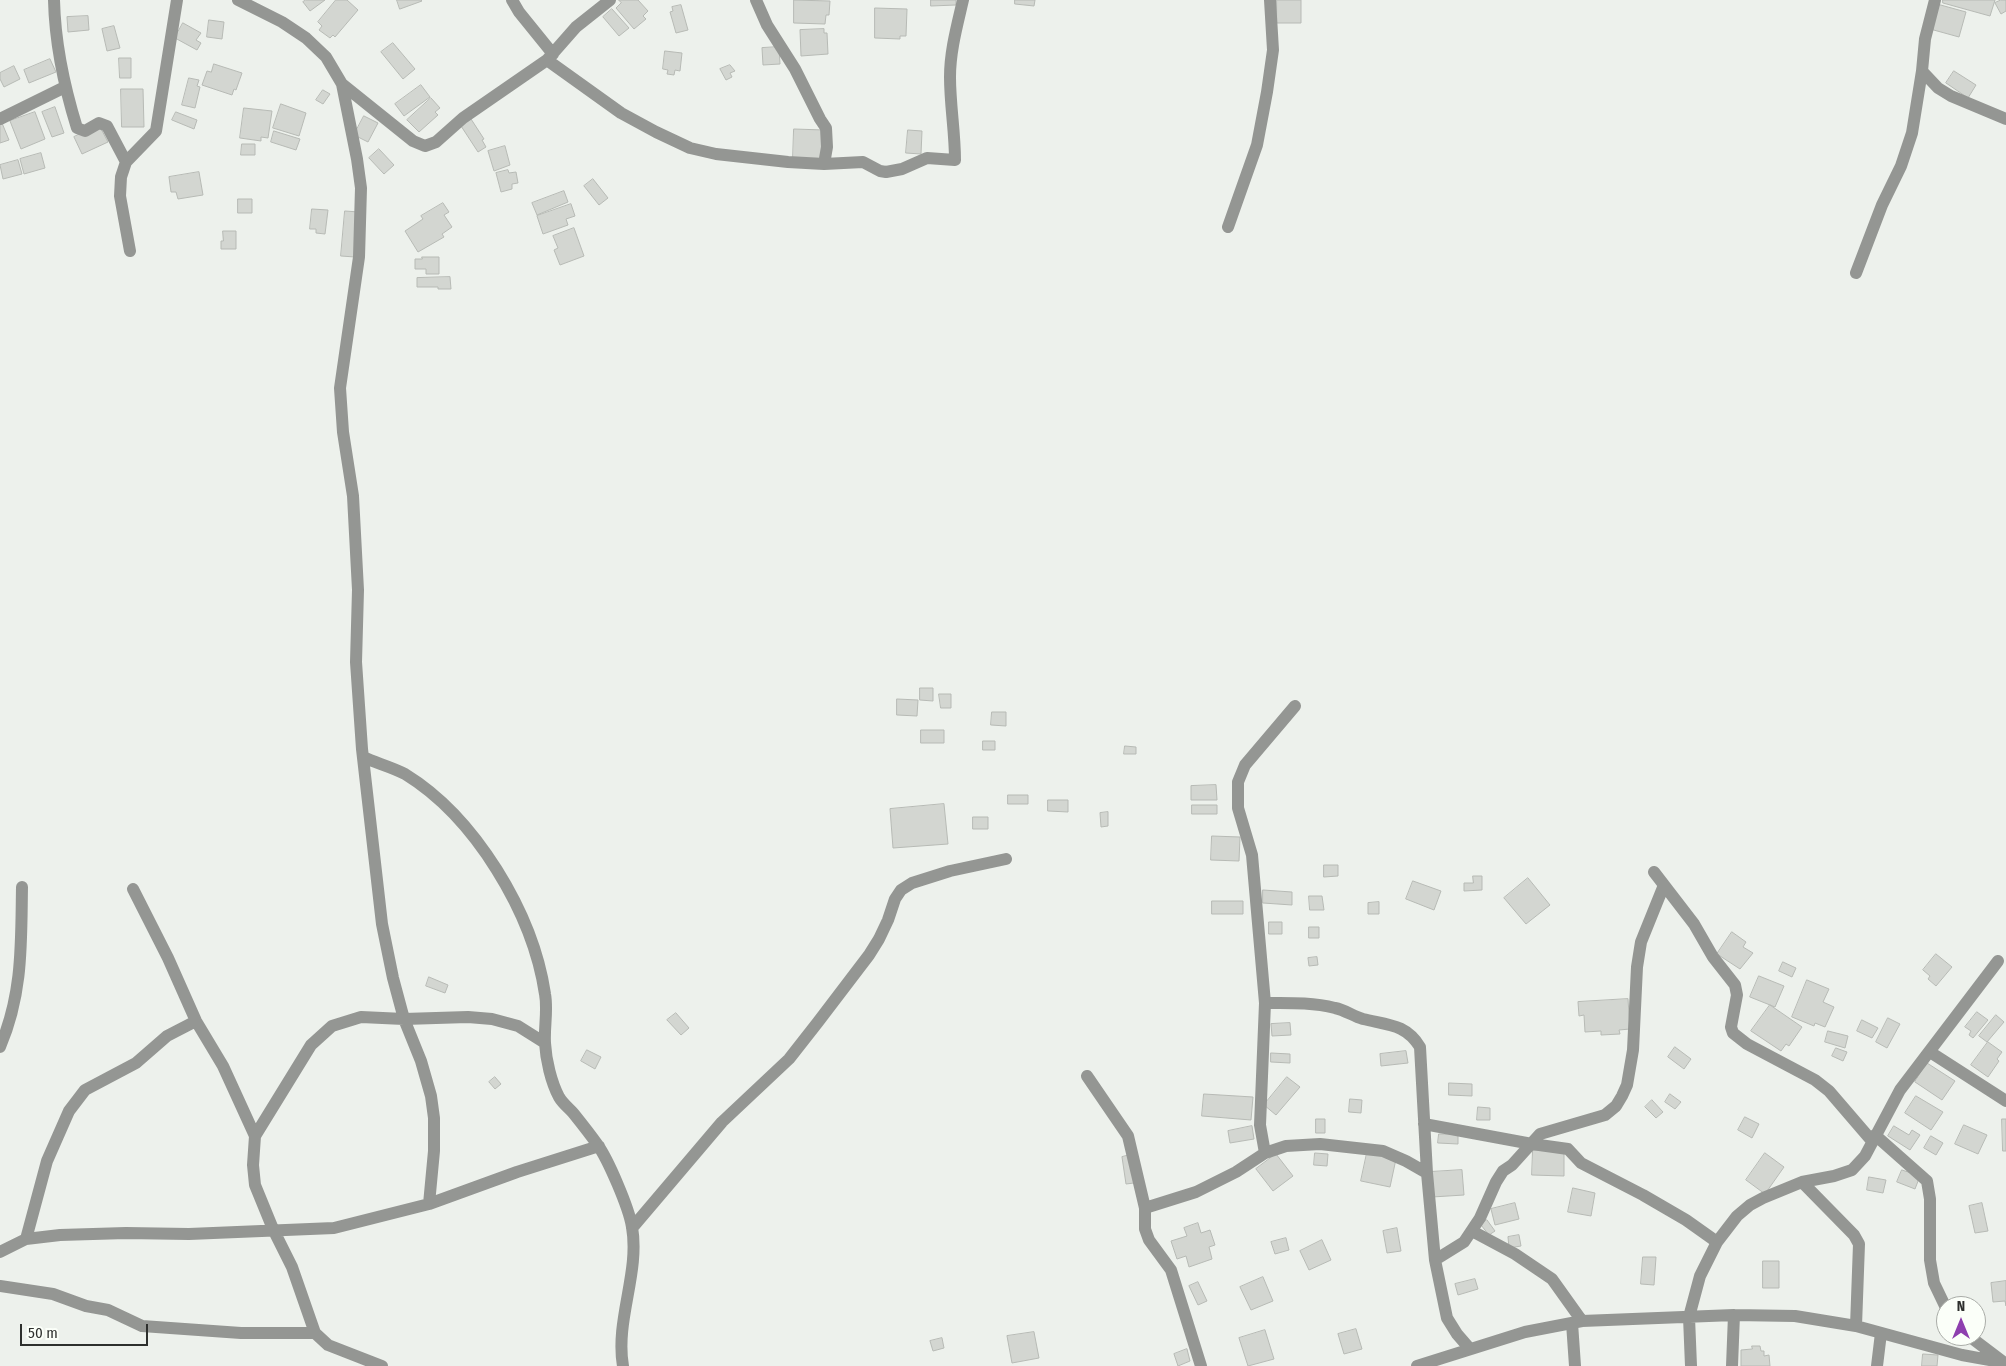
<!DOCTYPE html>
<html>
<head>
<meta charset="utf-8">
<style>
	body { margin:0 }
	#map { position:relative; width:2006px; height:1366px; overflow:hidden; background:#edf1ec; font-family:"Fira Sans Condensed",sans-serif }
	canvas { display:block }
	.north { position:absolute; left:1936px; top:1296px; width:50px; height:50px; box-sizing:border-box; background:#fbfff9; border:1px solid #a9aca7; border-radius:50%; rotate:0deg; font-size:14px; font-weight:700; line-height:20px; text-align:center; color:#2d2f2d }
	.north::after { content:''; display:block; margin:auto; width:18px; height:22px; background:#8e3faf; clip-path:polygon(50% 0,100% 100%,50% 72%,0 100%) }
	.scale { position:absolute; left:20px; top:1324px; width:128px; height:22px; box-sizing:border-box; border:2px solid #2d2f2d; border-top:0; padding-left:6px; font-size:15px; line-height:18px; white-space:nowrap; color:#2d2f2d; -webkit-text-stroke:4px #fbfff9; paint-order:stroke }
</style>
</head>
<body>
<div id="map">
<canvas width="2006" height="1366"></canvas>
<div class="north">N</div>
<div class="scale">50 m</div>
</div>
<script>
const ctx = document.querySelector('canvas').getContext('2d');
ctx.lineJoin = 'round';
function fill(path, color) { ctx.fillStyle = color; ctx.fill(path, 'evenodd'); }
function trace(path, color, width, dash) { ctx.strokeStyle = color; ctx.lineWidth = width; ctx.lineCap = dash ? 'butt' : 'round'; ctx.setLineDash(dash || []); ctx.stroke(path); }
const building = new Path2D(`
	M306 0H325L310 11 303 2Z
	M336 0H347L358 10 335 37 333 35 330 38 319 30 322 26 318 22Z
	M397 0H421L422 1 400 9Z
	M619 0H638L648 11 643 16 646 19 634 29 616 8 621 3Z
	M794 0 830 1 829 15H826L825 24 794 23Z
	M931 0H956V5L931 6Z
	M1015 0H1035L1034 6 1015 4Z
	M1277 0H1301V23H1277Z
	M1943 0H1995L1990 16 1943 3Z
	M2001 0H2006V11L2001 14 1995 3Z
	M1937 4 1966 12 1959 37 1930 29Z
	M681 5 688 30 676 33 670 12 673 11 672 7Z
	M875 8 907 9 906 36H900V39L875 38Z
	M612 9 629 28 619 36 603 17Z
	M88 16 89 30 68 32 67 17Z
	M209 20 224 22 222 39 207 37Z
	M183 23 201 33 196 40 201 43 197 50 175 38Z
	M114 26 120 48 107 51 102 29Z
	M824 29V33H827L828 54 801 56 800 30Z
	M393 43 415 69 403 79 381 52Z
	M779 47 780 64 763 65 762 48Z
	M665 51 682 53 680 71 675 70 674 75 667 74 668 70 663 69Z
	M119 58H131V78H120Z
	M50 59 56 72 29 83 24 70Z
	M214 64 242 73 236 90 234 89 232 95 202 85 207 71 211 72Z
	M730 65 735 71 730 73 732 77 726 80 720 69Z
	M14 66 20 79 4 87 0 79V73Z
	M1954 71 1976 85 1968 98 1946 83Z
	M189 78 199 80 197 86 200 87 195 108 182 105Z
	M421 85 430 97 404 116 395 104Z
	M121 89H143L144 127H122Z
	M323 90 330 94 323 104 316 100Z
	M431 98 440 108 435 112 438 115 419 132 407 120Z
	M281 104 306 113 299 136 273 128Z
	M55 107 64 133 52 137 42 112Z
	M244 108 272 111 268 138 261 137V141L240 138Z
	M35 112 45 139 21 149 10 121Z
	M176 112 197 120 194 129 172 120Z
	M364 116 378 123 368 142 354 135Z
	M471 119 484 139 482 140 486 147 478 152 461 126Z
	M2 123 9 140 0 143V124Z
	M99 125 108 142 82 154 74 137Z
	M794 129 824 130 823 159 793 158Z
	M908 130 922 131 921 154 906 153Z
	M274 131 300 139 296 150 271 142Z
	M242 144H255V155H241Z
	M505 146 510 165 494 171 488 151Z
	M379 149 394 165 384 174 369 158Z
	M41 153 45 168 24 174 20 159Z
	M18 160 22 174 3 179 0 165Z
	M508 170 509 173 516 172 518 183 512 184V189L501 192 496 173Z
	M199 172 203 195 178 199 176 192H171L169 177Z
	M593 179 608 198 599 205 584 186Z
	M564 191 568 202 537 215 532 203Z
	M238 199H252V213H238Z
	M443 203 449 212 444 215 452 227 442 234 444 237 418 252 405 231 423 219 421 216Z
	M571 204 575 216 566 219 568 225 543 234 537 216Z
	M312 209 328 210 325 234 316 233V229H310Z
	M345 211 359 212 355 257 341 256Z
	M574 228 584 256 560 265 554 250 558 248 553 236Z
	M223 231H236V249H221V241H223Z
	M422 257H439V274H426V269H415V259H422Z
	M450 277 451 289H438V287H417V278Z
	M920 688H933V701L920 700Z
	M939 694H951V708H941Z
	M897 699 918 700 917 716 897 715Z
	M992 712H1006V726L991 725Z
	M921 730H944V743H921Z
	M983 741H995V750H983Z
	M1125 746 1136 747V754H1124Z
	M1216 785 1217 800H1191V786Z
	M1008 795H1028V804H1008Z
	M1048 800H1068V812L1048 811Z
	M944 804 948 844 893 848 890 809Z
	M1192 805H1217V814H1192Z
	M1108 812V826L1101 827 1100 813Z
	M973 817H988V829H973Z
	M1212 836 1240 837 1239 861 1211 860Z
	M1324 865H1338V876L1324 877Z
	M1473 876H1482V890L1464 891V883H1473Z
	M1528 878 1550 905 1526 924 1504 898Z
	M1413 881 1441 891 1434 910 1406 899Z
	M1263 890 1292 892V905L1263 903Z
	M1309 896H1322L1324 910H1310Z
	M1212 901H1243V914H1212Z
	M1379 902V914H1368V903Z
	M1269 922H1282V934H1269Z
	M1309 927H1319V938H1309Z
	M1732 932 1746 942 1743 947 1753 953 1740 969 1717 954Z
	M1936 954 1952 967 1936 986 1928 979 1930 976 1923 970Z
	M1317 957 1318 965 1309 966 1308 958Z
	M1783 962 1796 968 1792 977 1779 971Z
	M1759 976 1784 986 1775 1007 1750 997Z
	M429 977 448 985 445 993 426 986Z
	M1807 980 1829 989 1823 1002 1834 1007 1825 1027 1815 1023 1814 1026 1792 1017Z
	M1628 999 1630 1029 1619 1030 1620 1034 1601 1035V1031L1585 1032 1584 1015 1579 1016 1578 1002Z
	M1770 1005 1802 1027 1789 1046 1786 1044 1781 1051 1751 1031Z
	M1977 1012 1988 1020 1973 1038 1969 1035 1971 1031 1965 1027Z
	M676 1013 689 1028 681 1035 667 1020Z
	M1996 1015 2004 1022 1987 1042 1979 1036Z
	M1888 1018 1900 1024 1887 1048 1876 1042Z
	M1862 1020 1878 1028 1872 1038 1857 1031Z
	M1290 1023 1291 1035 1272 1036 1271 1024Z
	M1828 1031 1848 1036 1845 1048 1825 1042Z
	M1988 1042 2002 1052 1997 1059 1999 1061 1988 1077 1971 1065Z
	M1675 1047 1691 1059 1684 1069 1668 1057Z
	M1836 1048 1847 1052 1843 1061 1832 1056Z
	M587 1050 601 1057 595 1069 581 1061Z
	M1406 1051 1408 1063 1381 1066 1380 1054Z
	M1271 1053 1290 1054V1063L1271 1062Z
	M1927 1063 1955 1081 1942 1100 1915 1082Z
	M495 1077 501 1084 495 1089 489 1082Z
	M1287 1077 1300 1087 1276 1115 1264 1105Z
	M1449 1083 1472 1084V1096L1449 1095Z
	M1204 1094 1253 1097 1251 1120 1202 1116Z
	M1670 1094 1681 1102 1675 1109 1665 1102Z
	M1916 1096 1943 1112 1931 1130 1905 1113Z
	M1350 1099 1362 1100 1361 1113 1349 1112Z
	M1652 1100 1663 1112 1656 1118 1645 1107Z
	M1478 1107 1490 1108V1120H1477Z
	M1745 1117 1759 1124 1752 1138 1738 1130Z
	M1316 1119H1325V1133H1316Z
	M2002 1119H2006V1151H2003Z
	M1964 1125 1987 1135 1978 1154 1955 1144Z
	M1252 1126 1254 1139 1230 1143 1228 1131Z
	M1894 1126 1909 1135 1912 1130 1920 1135 1910 1150 1888 1136Z
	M1439 1134H1458V1144L1438 1143Z
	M1931 1136 1943 1143 1936 1155 1924 1148Z
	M1533 1150H1564V1176L1532 1175Z
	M1315 1153 1328 1154 1327 1166 1314 1165Z
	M1367 1153 1396 1159 1390 1187 1361 1181Z
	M1765 1153 1784 1167 1765 1194 1746 1180Z
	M1276 1154 1293 1176 1273 1191 1256 1169Z
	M1130 1155 1134 1183 1126 1184 1122 1157Z
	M1462 1170 1464 1195 1432 1197 1430 1172Z
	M1902 1170 1920 1176 1915 1189 1897 1182Z
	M1869 1177 1886 1180 1883 1193 1867 1190Z
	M1573 1188 1595 1193 1591 1216 1568 1212Z
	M1515 1203 1519 1219 1495 1225 1491 1209Z
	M1982 1203 1988 1231 1975 1233 1969 1206Z
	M1487 1220 1495 1231 1489 1235 1481 1225Z
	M1198 1223 1201 1233 1210 1230 1215 1245 1209 1247 1212 1259 1189 1267 1186 1256 1177 1259 1171 1241 1187 1236 1184 1228Z
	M1397 1228 1401 1251 1387 1253 1383 1231Z
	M1519 1235 1521 1246 1509 1248 1508 1237Z
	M1286 1238 1289 1250 1275 1254 1271 1242Z
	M1322 1240 1331 1260 1309 1270 1300 1251Z
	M1643 1257H1656L1654 1285 1641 1284Z
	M1763 1261H1779V1288H1763Z
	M1263 1277 1273 1301 1251 1310 1240 1287Z
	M1475 1279 1478 1289 1458 1295 1455 1284Z
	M2006 1281V1306L2005 1301 1993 1302 1991 1283Z
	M1198 1282 1207 1301 1198 1305 1189 1286Z
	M1356 1329 1362 1349 1344 1354 1338 1334Z
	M1265 1330 1274 1359 1248 1366 1239 1338Z
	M1034 1332 1039 1358 1012 1363 1007 1336Z
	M942 1338 944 1348 933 1351 930 1341Z
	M1752 1346H1760L1761 1351H1764V1356L1769 1355 1770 1366H1741V1350L1752 1349Z
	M1187 1349 1190 1361 1178 1366 1174 1354Z
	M1923 1354 1938 1355 1937 1366H1922Z`);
fill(building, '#d3d6d1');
trace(building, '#b7bab5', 1);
trace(new Path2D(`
	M54 0C55 44 64 86 77 128L85 131 99 123 107 126 126 162
	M238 0 282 22 306 38 326 57 342 84 357 159 361 188 359 257 340 388 343 432 353 496 358 590 356 662 362 749 382 924 393 978 404 1019 421 1061 431 1096 434 1118V1151L429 1204
	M512 0 519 12 553 54
	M756 0 767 25 795 69 820 119 826 128 827 147 824 164
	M547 60 621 113 656 132 690 148 716 154 788 162 824 164 863 162 880 171 886 172 902 169 927 158 955 160C955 132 950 105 950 77 950 51 957 26 963 0
	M1922 71 1938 88 1951 96 2006 119
	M342 84 413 141 425 146 436 142 463 118 547 60 576 27 610 0
	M0 119 65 87
	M1228 227 1257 145 1267 92 1273 50 1270 0
	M130 251 120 196 121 177 126 162 156 131 177 0
	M1856 273 1882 205 1901 166 1912 133 1922 71 1925 39 1935 0
	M363 757C376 763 392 767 405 774 475 817 533 913 545 994 548 1010 544 1027 545 1043 546 1060 551 1082 559 1097 563 1104 570 1109 574 1114 582 1124 590 1134 597 1144 608 1159 629 1208 632 1227 640 1273 615 1320 623 1366
	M1654 872 1694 924 1713 957 1735 985 1737 995 1731 1027 1733 1033 1747 1044 1815 1080 1829 1091 1872 1141
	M133 889 168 958 196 1021 223 1066 255 1136
	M1265 1003C1288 1003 1312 1002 1335 1008 1345 1010 1353 1016 1363 1019 1388 1025 1406 1024 1420 1047L1427 1173 1435 1260 1447 1318 1457 1334 1470 1349
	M0 1047C23 993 21 944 22 887
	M1930 1052 2006 1101
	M1087 1076 1128 1136 1145 1208V1229L1149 1240 1171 1270 1201 1366
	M1424 1124 1532 1144 1568 1149 1581 1163 1643 1195 1686 1220 1717 1242
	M1875 1135 1927 1181 1930 1199V1260L1934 1283 1946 1308
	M1265 1153 1260 1125 1265 1003 1252 855 1238 808V782L1245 765 1295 706
	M1802 1182 1854 1235 1859 1244 1856 1326
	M1145 1208 1196 1192 1236 1172 1265 1153 1286 1146 1320 1144 1383 1151 1406 1161 1427 1173
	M632 1228 722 1122 789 1059 818 1022 869 955 879 939 888 920 895 899 901 890 912 883 950 871 1006 859
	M1472 1231 1515 1254 1552 1279 1582 1321
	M26 1239 47 1161 69 1111 85 1090 136 1063 167 1036 196 1021
	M0 1252 26 1239 60 1235 126 1233 189 1234 334 1228 429 1204 517 1172 599 1146
	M1435 1260 1464 1242 1480 1218 1496 1182 1503 1171 1512 1165 1540 1134 1605 1115 1616 1106 1622 1096 1627 1085 1633 1050 1637 967 1641 942 1664 885
	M0 1286 53 1294 86 1306 108 1310 142 1326 241 1333H315
	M1572 1323 1575 1366
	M1969 1336 2002 1361
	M382 1366 328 1345 315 1333 292 1267 273 1229 255 1185 253 1165 255 1136 311 1045 332 1026 361 1017 404 1019 468 1017 492 1019 518 1026 545 1043
	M1417 1366 1525 1332 1582 1321 1734 1315 1795 1316 1856 1326 1962 1355 2006 1363
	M1691 1366 1689 1317 1700 1276 1717 1242 1737 1216 1750 1205 1763 1198 1802 1182 1834 1176 1852 1170 1865 1156 1900 1090 1998 961
	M1732 1366 1734 1315
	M1877 1366 1881 1333`), '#949693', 12);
</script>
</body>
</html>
